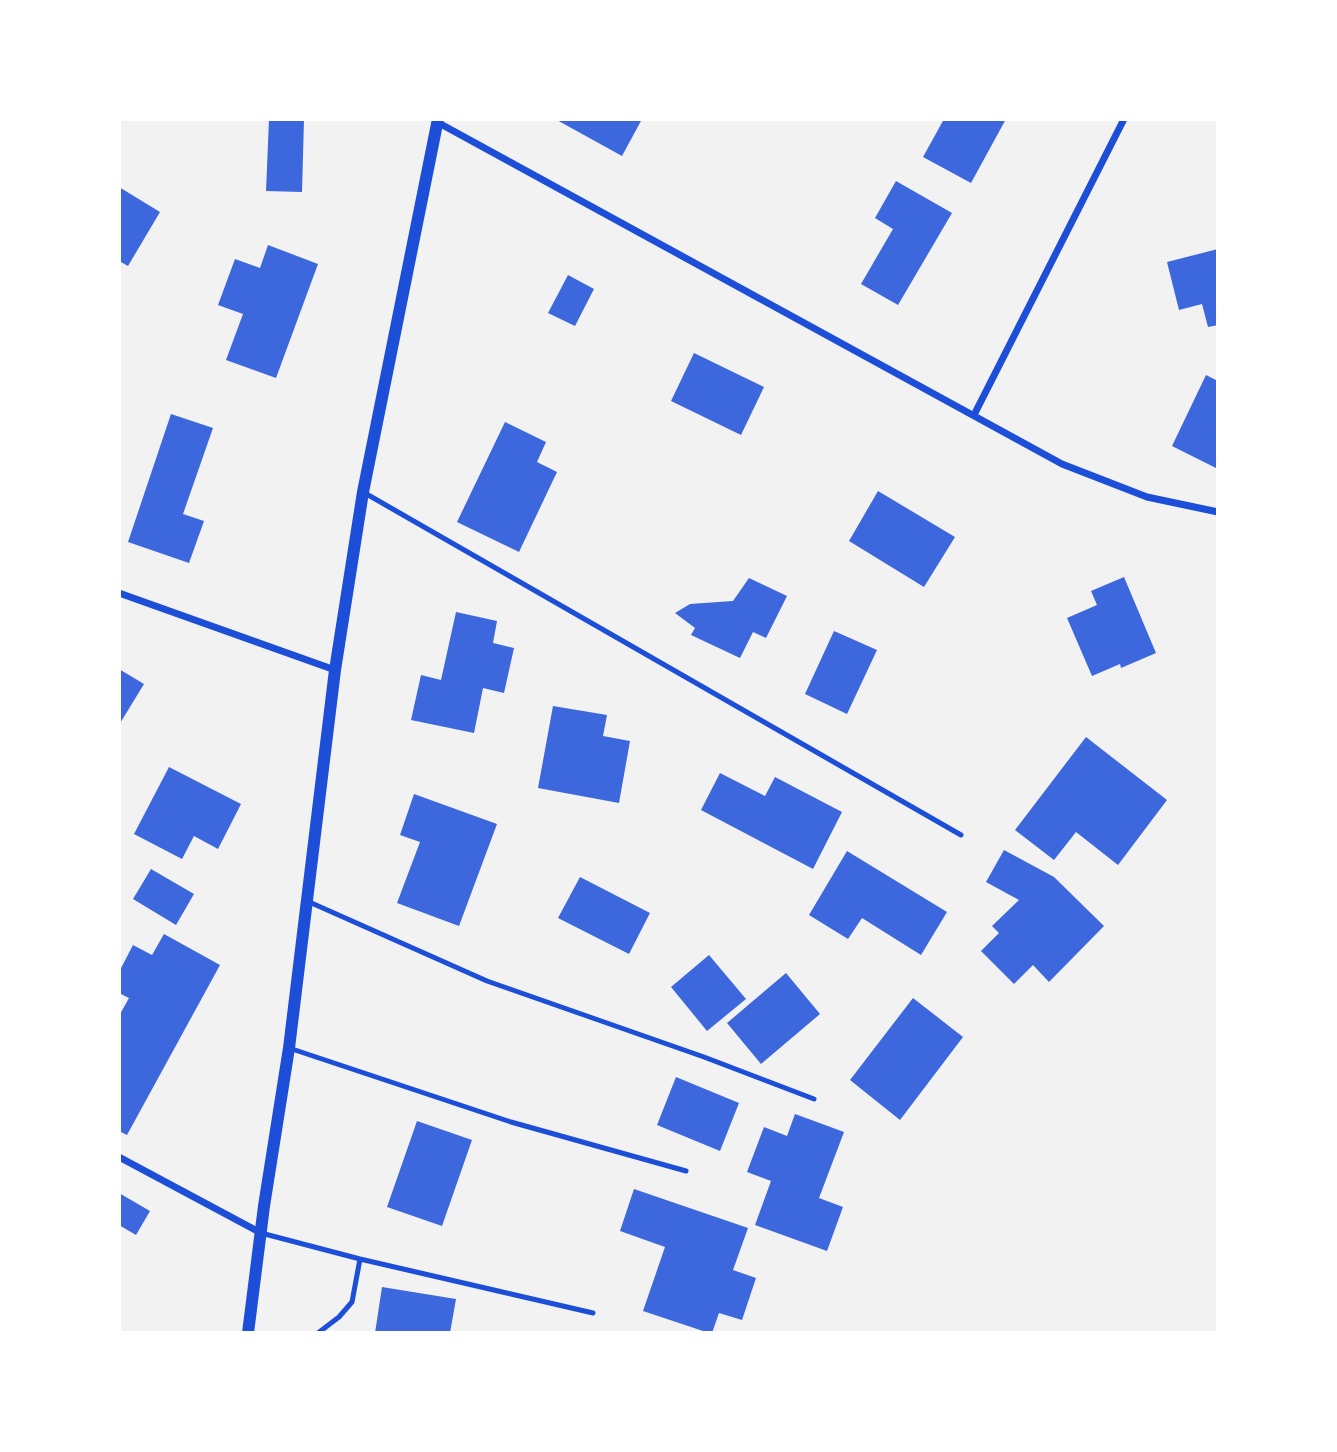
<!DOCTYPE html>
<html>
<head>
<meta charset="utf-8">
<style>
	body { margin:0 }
	#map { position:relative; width:1337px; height:1452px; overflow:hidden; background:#f2f2f2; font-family:Raleway,sans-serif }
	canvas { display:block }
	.frame { position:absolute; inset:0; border:121px solid #fff; pointer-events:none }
</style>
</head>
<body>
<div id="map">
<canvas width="1337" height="1452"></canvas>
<div class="frame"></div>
</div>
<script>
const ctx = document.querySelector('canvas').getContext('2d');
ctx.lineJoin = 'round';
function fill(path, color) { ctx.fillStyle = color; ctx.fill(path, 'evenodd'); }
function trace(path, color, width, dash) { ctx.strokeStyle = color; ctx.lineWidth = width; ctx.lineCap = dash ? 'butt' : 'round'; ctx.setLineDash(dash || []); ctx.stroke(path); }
fill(new Path2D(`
	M269 119H304L302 192 266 191Z
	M555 119H642L622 156Z
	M944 119H1006L971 183 923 157Z
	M896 181 952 213 898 305 861 284 893 229 875 218Z
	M119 187 160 212 128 266 119 261Z
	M268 245 318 264 276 378 226 360 243 314 218 305 235 259 260 268Z
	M1218 249V325L1208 327 1202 304 1179 310 1167 262Z
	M568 275 594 289 575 326 548 313Z
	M694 353 764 387 741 435 671 401Z
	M1206 375 1218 381V464L1216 468 1172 446Z
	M171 414 213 428 183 514 204 521 189 563 128 542Z
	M505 422 546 442 537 462 557 472 519 552 457 522Z
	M878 491 955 537 924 587 849 541Z
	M1124 577 1156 653 1121 668 1120 664 1092 676 1067 618 1097 605 1091 591Z
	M749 578 787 596 766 638 753 632 740 658 691 635 695 628 675 613 690 604 733 601Z
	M456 612 497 621 493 643 514 648 504 693 483 688 474 733 411 720 421 675 441 680Z
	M834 631 877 650 847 714 805 694Z
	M119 669 144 684 119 725Z
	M553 706 607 715 603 736 630 741 619 803 538 788Z
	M1086 737 1167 800 1118 865 1076 832 1054 860 1015 830Z
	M169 767 241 804 218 849 194 836 182 859 134 834Z
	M720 773 765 796 775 777 842 812 813 869 701 810Z
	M414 794 497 824 459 926 397 903 420 842 400 835Z
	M1004 850 1054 877 1104 926 1049 982 1033 965 1014 984 981 951 999 933 992 926 1019 900 986 882Z
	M847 851 947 912 921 955 862 918 848 939 809 915Z
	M151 869 194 894 176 925 133 899Z
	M580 877 650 913 629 954 558 918Z
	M164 934 220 965 127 1135 119 1131V1016L129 998 119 993V972L133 945 152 955Z
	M709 955 746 999 707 1031 671 987Z
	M786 973 820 1014 761 1064 727 1023Z
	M913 998 963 1037 900 1120 850 1080Z
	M676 1077 739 1103 720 1151 657 1125Z
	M795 1114 844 1132 819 1198 843 1207 827 1251 755 1225 771 1181 747 1172 764 1127 787 1136Z
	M417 1121 472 1140 442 1226 387 1207Z
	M634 1189 748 1228 733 1270 756 1278 742 1320 719 1313 712 1333H709L643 1311 665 1247 620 1231Z
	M119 1193 150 1211 136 1235 119 1225Z
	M382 1287 456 1299 450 1333H375Z`), '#3d67dc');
trace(new Path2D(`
	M363 492 961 835
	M307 901 487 981 704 1057 814 1099
	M289 1048 511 1122 686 1171
	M261 1233 360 1259 593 1313
	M318 1333 339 1317 352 1302 360 1259`), '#1d4ed8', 5);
trace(new Path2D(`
	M437 122 1062 464 1147 497 1218 512
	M974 415 1124 119
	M119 593 335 670
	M119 1157 261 1233`), '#1d4ed8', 7);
trace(new Path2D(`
	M248 1333 264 1206 289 1048 335 670 363 492 438 119`), '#1d4ed8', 12);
</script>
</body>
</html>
